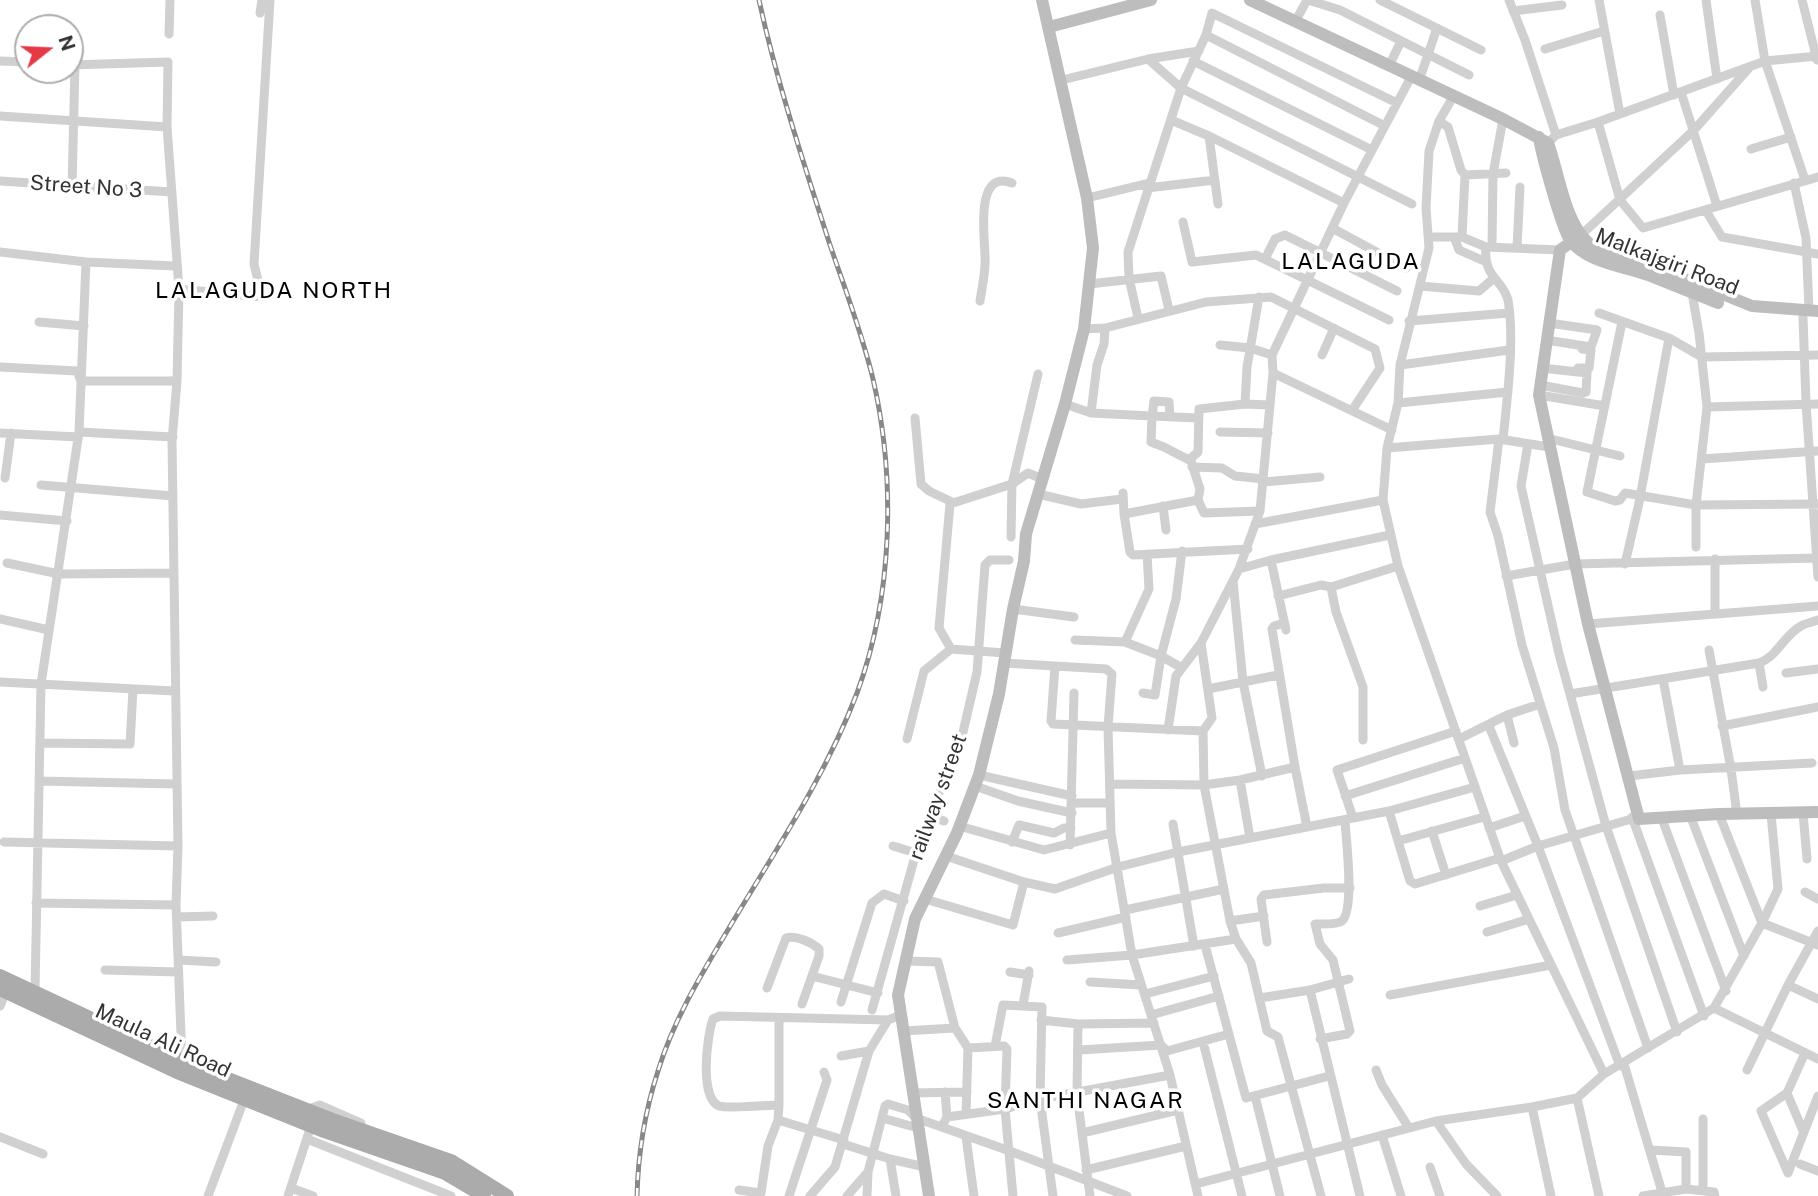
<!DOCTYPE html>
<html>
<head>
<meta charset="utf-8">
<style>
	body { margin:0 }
	#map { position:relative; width:1818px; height:1196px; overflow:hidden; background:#fff; font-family:"Public Sans",sans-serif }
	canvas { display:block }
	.north { position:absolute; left:14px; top:14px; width:70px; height:70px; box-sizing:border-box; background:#fff; border:2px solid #adadad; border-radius:50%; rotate:72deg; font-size:19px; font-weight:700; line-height:28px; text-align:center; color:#333 }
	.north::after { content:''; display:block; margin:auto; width:24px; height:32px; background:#e63946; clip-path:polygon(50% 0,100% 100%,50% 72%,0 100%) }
</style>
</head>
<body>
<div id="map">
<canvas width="1818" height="1196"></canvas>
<div class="north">N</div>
</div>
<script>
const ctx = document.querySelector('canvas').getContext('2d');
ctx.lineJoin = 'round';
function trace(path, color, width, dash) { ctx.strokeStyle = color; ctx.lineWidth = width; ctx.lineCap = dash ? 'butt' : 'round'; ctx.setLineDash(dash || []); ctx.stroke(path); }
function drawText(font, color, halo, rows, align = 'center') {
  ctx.font = font + ' "Public Sans",sans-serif'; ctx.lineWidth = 7; ctx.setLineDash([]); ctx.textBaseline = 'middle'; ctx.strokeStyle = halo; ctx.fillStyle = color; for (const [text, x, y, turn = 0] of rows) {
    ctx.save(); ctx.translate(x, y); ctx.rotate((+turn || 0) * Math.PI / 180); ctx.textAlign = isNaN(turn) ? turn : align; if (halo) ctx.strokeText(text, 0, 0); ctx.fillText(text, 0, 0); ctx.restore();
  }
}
trace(new Path2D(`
	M1308 0 1340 10 1469 75
	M1380 0 1481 50
	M1509 0 1525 40 1556 135
	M1599 0 1620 114
	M1706 0 1717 79
	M1755 0 1765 61 1805 180
	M1802 0 1817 60
	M1513 11 1562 5
	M260 13 262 0
	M1660 15 1674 95
	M1295 22 1307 0
	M169 34 170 0
	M1206 35 1212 13 1397 103
	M1545 49 1604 31
	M1148 59 1199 51
	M0 61 28 62
	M1193 61 1372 150
	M70 65 168 62 167 127 179 289 177 381 172 441 178 846 176 905 182 1061
	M1389 66 1401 41
	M1062 80 1148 59 1181 88 1412 204
	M1419 81 1437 28
	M1681 92 1717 206
	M1453 97 1439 121 1429 151 1426 208 1429 248 1400 365 1398 403 1387 448 1383 500 1398 566 1501 861 1604 1074
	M0 116 167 127
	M1171 120 1209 136 1344 203
	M1439 121 1448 127 1461 170 1465 175 1462 237
	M1598 122 1620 200 1643 228 1818 177
	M1209 136 1218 204
	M1545 146 1556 135 1598 122 1765 61 1818 56
	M1751 149 1791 137
	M1465 175 1506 173
	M0 181 172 192
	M1794 183 1806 238 1809 311
	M72 187 75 65
	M1147 188 1215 180
	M1087 198 1149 183
	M1706 211 1722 237 1818 254
	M1183 222 1192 262 1256 255 1389 320
	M1334 229 1406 268
	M1580 236 1694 130 1749 68
	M1429 237H1462L1486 247 1560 250
	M1454 237 1459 250 1484 261
	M1486 247C1483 278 1503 279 1508 300 1515 341 1507 398 1503 440
	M1492 247 1493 174 1503 119
	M1517 248 1520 187
	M0 252 86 262 175 266
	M1265 259 1275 239 1285 235 1397 291
	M1089 284 1161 276 1169 310
	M1420 286 1479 291 1493 279
	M179 289 262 297 254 264 270 0
	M1692 293 1699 333 1707 407 1696 505V547
	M980 301C982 287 986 271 985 257 985 239 974 168 1012 183
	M1599 313 1669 338 1702 357 1818 355
	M1803 317 1806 403 1818 577
	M1138 318 1129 278 1128 252 1181 88 1206 35 1385 126
	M1409 321 1509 313
	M39 322 84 326
	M1622 322 1587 492 1615 501 1620 500 1625 493 1696 505 1818 504
	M1084 329 1105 328 1206 302 1271 297 1375 349 1380 368 1353 409
	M1546 340 1591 347 1597 330 1549 323
	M1220 345 1250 348 1272 355
	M1322 355 1334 328
	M1400 365 1509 350
	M0 367 77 371 81 381H177
	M1578 368H1589L1591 350 1582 349
	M1273 373 1392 430
	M1540 385 1583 393 1586 392 1587 373 1542 368
	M1539 395 1605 406
	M1398 403 1508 392
	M1065 404 1091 413 1097 365 1104 344 1105 328
	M1245 404 1247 367 1259 297
	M1707 407 1818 404
	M1091 413 1152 416 1151 442 1164 447 1191 461 1200 489 1198 500 1204 513 1260 511
	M1170 417 1169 402 1154 401 1152 416 1198 418
	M915 418 921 484 929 491 952 502
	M79 432 173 437
	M1220 432 1268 433
	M0 433 78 437
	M1547 438 1620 456
	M1499 439 1490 512 1498 536 1522 645 1554 748 1565 810 1648 1048
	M1528 444 1521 486 1559 654 1606 826 1677 1032
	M1387 448 1499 439 1549 447
	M1190 459 1198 452 1199 409 1245 404 1270 405
	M1702 459 1818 451
	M1192 467 1222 468 1235 476 1264 479
	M5 478 11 433
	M1264 482 1320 477
	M41 485 173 496
	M1123 493 1124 514 1130 552 1133 555 1248 549
	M1038 494 1081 504 1122 499
	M1163 506 1166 530
	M1124 514 1198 500
	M0 515 67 521
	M1255 524 1383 500
	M1011 537 1012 484 1038 374
	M1715 559V612
	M1271 560 1286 630
	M7 563 59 574 173 573
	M1625 564 1639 503 1669 338
	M1239 569 1271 560 1390 535
	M1506 576 1575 564 1815 558
	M1233 581 1243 682 1262 776
	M1331 587 1336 612 1363 687V740
	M1278 596 1321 585 1331 587 1398 566
	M1013 609 1074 617
	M0 619 49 630
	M1284 623 1274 626 1272 629 1295 767 1307 827
	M1588 624 1818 606
	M1075 640 1125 642 1161 656 1182 668
	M1125 642 1149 589 1147 554
	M1201 643 1212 718 1203 731 1204 785 1230 921 1236 939 1251 963 1267 1031 1278 1037 1321 1196
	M951 649 939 628 950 504 1012 484 1028 473 1042 479
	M1709 650 1731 769 1737 815
	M1004 663 1106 669 1112 674 1108 727 1111 833 1132 955 1170 1075 1198 1196
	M1759 663 1763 687
	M1055 666 1051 721 1053 724 1203 731
	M1786 673 1818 669
	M1663 679 1680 770
	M0 682 174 691
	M1208 689 1278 675
	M1143 693 1155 695 1161 656 1176 599 1182 551
	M1570 694 1759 663C1777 657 1784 635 1801 626 1806 623 1813 622 1818 620
	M1507 715 1514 743
	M1489 726 1538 846 1620 1066
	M1722 726 1818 707
	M1168 730 1176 676 1201 643 1239 569 1260 511 1273 373 1272 355 1344 203 1411 77
	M907 739 924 671 951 649 1005 653
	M1459 739 1507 715 1540 704
	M40 743 130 744 133 689
	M979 775 1072 796
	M1629 776 1680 770 1812 763
	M1240 780 1250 838
	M39 781 176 784
	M1110 784 1204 785 1240 780 1295 767
	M975 786 1018 801 1072 813
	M1345 796 1465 758
	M1072 803H1109
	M1389 811 1410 881 1415 884 1500 858
	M1803 813 1807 859
	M1719 814 1762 923 1818 945
	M1690 815 1744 956
	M929 816 944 821
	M1632 817 1704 1016
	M1353 818 1337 770 1456 731
	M1662 819 1726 991
	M1173 824 1194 946
	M959 826 1044 850 1111 833
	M1489 828 1525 816
	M1432 831 1446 875
	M1398 841 1484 817
	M4 842 178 846
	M1012 842 1019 825 1054 833 1064 828H1071
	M1070 845 1074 693
	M893 846 916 853
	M946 856 1024 882 1055 889 1118 867 1178 852 1389 811 1475 787
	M1501 861 1538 846 1635 818
	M1805 892 1818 899
	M925 899 1013 925 1024 882
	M36 903 176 905
	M1480 906 1517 895
	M1125 910 1224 889
	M177 917 213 916
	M1230 921 1264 916
	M1487 932 1529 919
	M1058 933 1126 917
	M1267 942 1261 899 1264 895 1324 888H1350
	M1205 945 1246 1098 1329 1076
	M179 960 216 962
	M1067 960 1132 955 1236 939
	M906 961 938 962 955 1028 968 1048 966 1114
	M105 970 178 972
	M1010 972 1029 975
	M812 976 878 993
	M1090 982 1141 985
	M1788 985 1818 999
	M767 988 786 938C796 935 811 942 819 949V956L802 1004
	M1310 990 1360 1196
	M35 991 41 684 79 432 86 262
	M1145 994 1214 976
	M1390 995 1551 965
	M1260 998 1310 990 1349 979
	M841 1002 872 903 884 894 904 901
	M1023 1005 1029 971
	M0 1006 6 991
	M1714 1008 1818 1059
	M872 1010 916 853 929 816 960 745 977 672 985 565 990 560H1009
	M1151 1015 1219 996
	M779 1018V1105
	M1041 1020 1078 1024 1154 1023
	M1078 1024 1077 1094 1090 1196
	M903 1031 955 1028
	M1320 1039 1347 1034 1350 1031 1333 960 1320 944 1315 924C1322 924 1337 925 1342 921 1355 909 1346 839 1345 821
	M1203 1042 1242 1196
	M995 1046 1003 1005 1042 1007 1040 1099 1053 1196
	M968 1048 1004 1046 1007 1049 1005 1109 1013 1196
	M1079 1050 1161 1045 1167 1051 1229 1034
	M1805 1053 1787 1093 1761 1111 1788 1173 1818 1096
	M841 1056 869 1051
	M1624 1064 1662 1192
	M1376 1070 1382 1085 1409 1128
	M1747 1070 1788 985 1818 931
	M945 1092 947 1117
	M913 1093 967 1092
	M1787 1093 1803 1131
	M1255 1096 1280 1196
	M1577 1098 1599 1196
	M1532 1107 1551 1196
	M306 1110 320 1105 361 1123
	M882 1118 918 1128
	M778 1120 779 1105C768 1105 728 1109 719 1106 699 1098 707 1035 713 1019L720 1016 888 1020 901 1015
	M1436 1121 1466 1164 1497 1196
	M942 1126 947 1117 1005 1109 1040 1099 1170 1075
	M1082 1133 1178 1110
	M1382 1135 1401 1196
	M0 1137 43 1154
	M966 1137 974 1196
	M307 1139 451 1196
	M843 1144 890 1159 925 1167
	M1651 1150 1686 1152V1189
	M890 1159 896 1196
	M1800 1164 1818 1171
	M1430 1167 1440 1196
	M1086 1170 1186 1146
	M1196 1184 1436 1121 1532 1107 1577 1098 1604 1074 1714 1008 1762 923 1778 889 1771 814
	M291 1188 313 1196
	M739 1190 761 1193 768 1146 778 1120 844 1140
	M1703 1190V1119
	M208 1196 244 1100
	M288 1196 311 1126
	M789 1196 827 1080 824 1072
	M810 1196 835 1167 869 1051 888 1020
	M847 1196 868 1172
	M867 1196 868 1172 885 1106 888 1104 908 1110 916 1118 1007 1150 1127 1196
	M1643 1196 1686 1189 1714 1192 1715 1196`), '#d0d0d0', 9);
trace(new Path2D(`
	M1250 0 1503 119 1548 143C1560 175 1565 232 1597 249L1658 268 1752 306 1818 311
	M1049 27 1151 0
	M1539 137C1541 153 1562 229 1570 240 1587 263 1623 266 1648 275 1671 284 1695 294 1718 303
	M1571 242 1560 250 1539 395 1588 624 1639 819 1719 814 1818 812
	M929 1196 898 995 915 919 957 833 979 775 999 694 1013 609 1024 561 1026 534 1065 404 1084 329 1093 248 1087 198 1042 0`), '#bdbdbd', 12);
trace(new Path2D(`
	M0 976 182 1061 330 1119
	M0 989 177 1072 324 1131 445 1173 484 1196`), '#ababab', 14);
const rail = new Path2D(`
	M637 1196C638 1154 645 1111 658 1071 674 1018 704 970 732 923 777 848 826 775 857 693 893 596 896 479 873 379 862 333 845 289 830 245 804 164 777 83 759 0`);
trace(rail, '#888', 5);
trace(rail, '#fff', 2.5, [8]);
trace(new Path2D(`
	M330 1119 451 1161 507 1196`), '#ababab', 14);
drawText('21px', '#333', '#fff', [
	["Street No 3",86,187,4],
	["Malkajgiri Road",1667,262,21],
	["railway street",938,797,-70],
	["Maula Ali Road",163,1041,25]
]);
ctx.letterSpacing = '2px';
drawText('23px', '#000', '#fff', [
	["LALAGUDA",1351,262],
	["LALAGUDA NORTH",274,291],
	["SANTHI NAGAR",1086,1101]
]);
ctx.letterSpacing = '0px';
</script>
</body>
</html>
